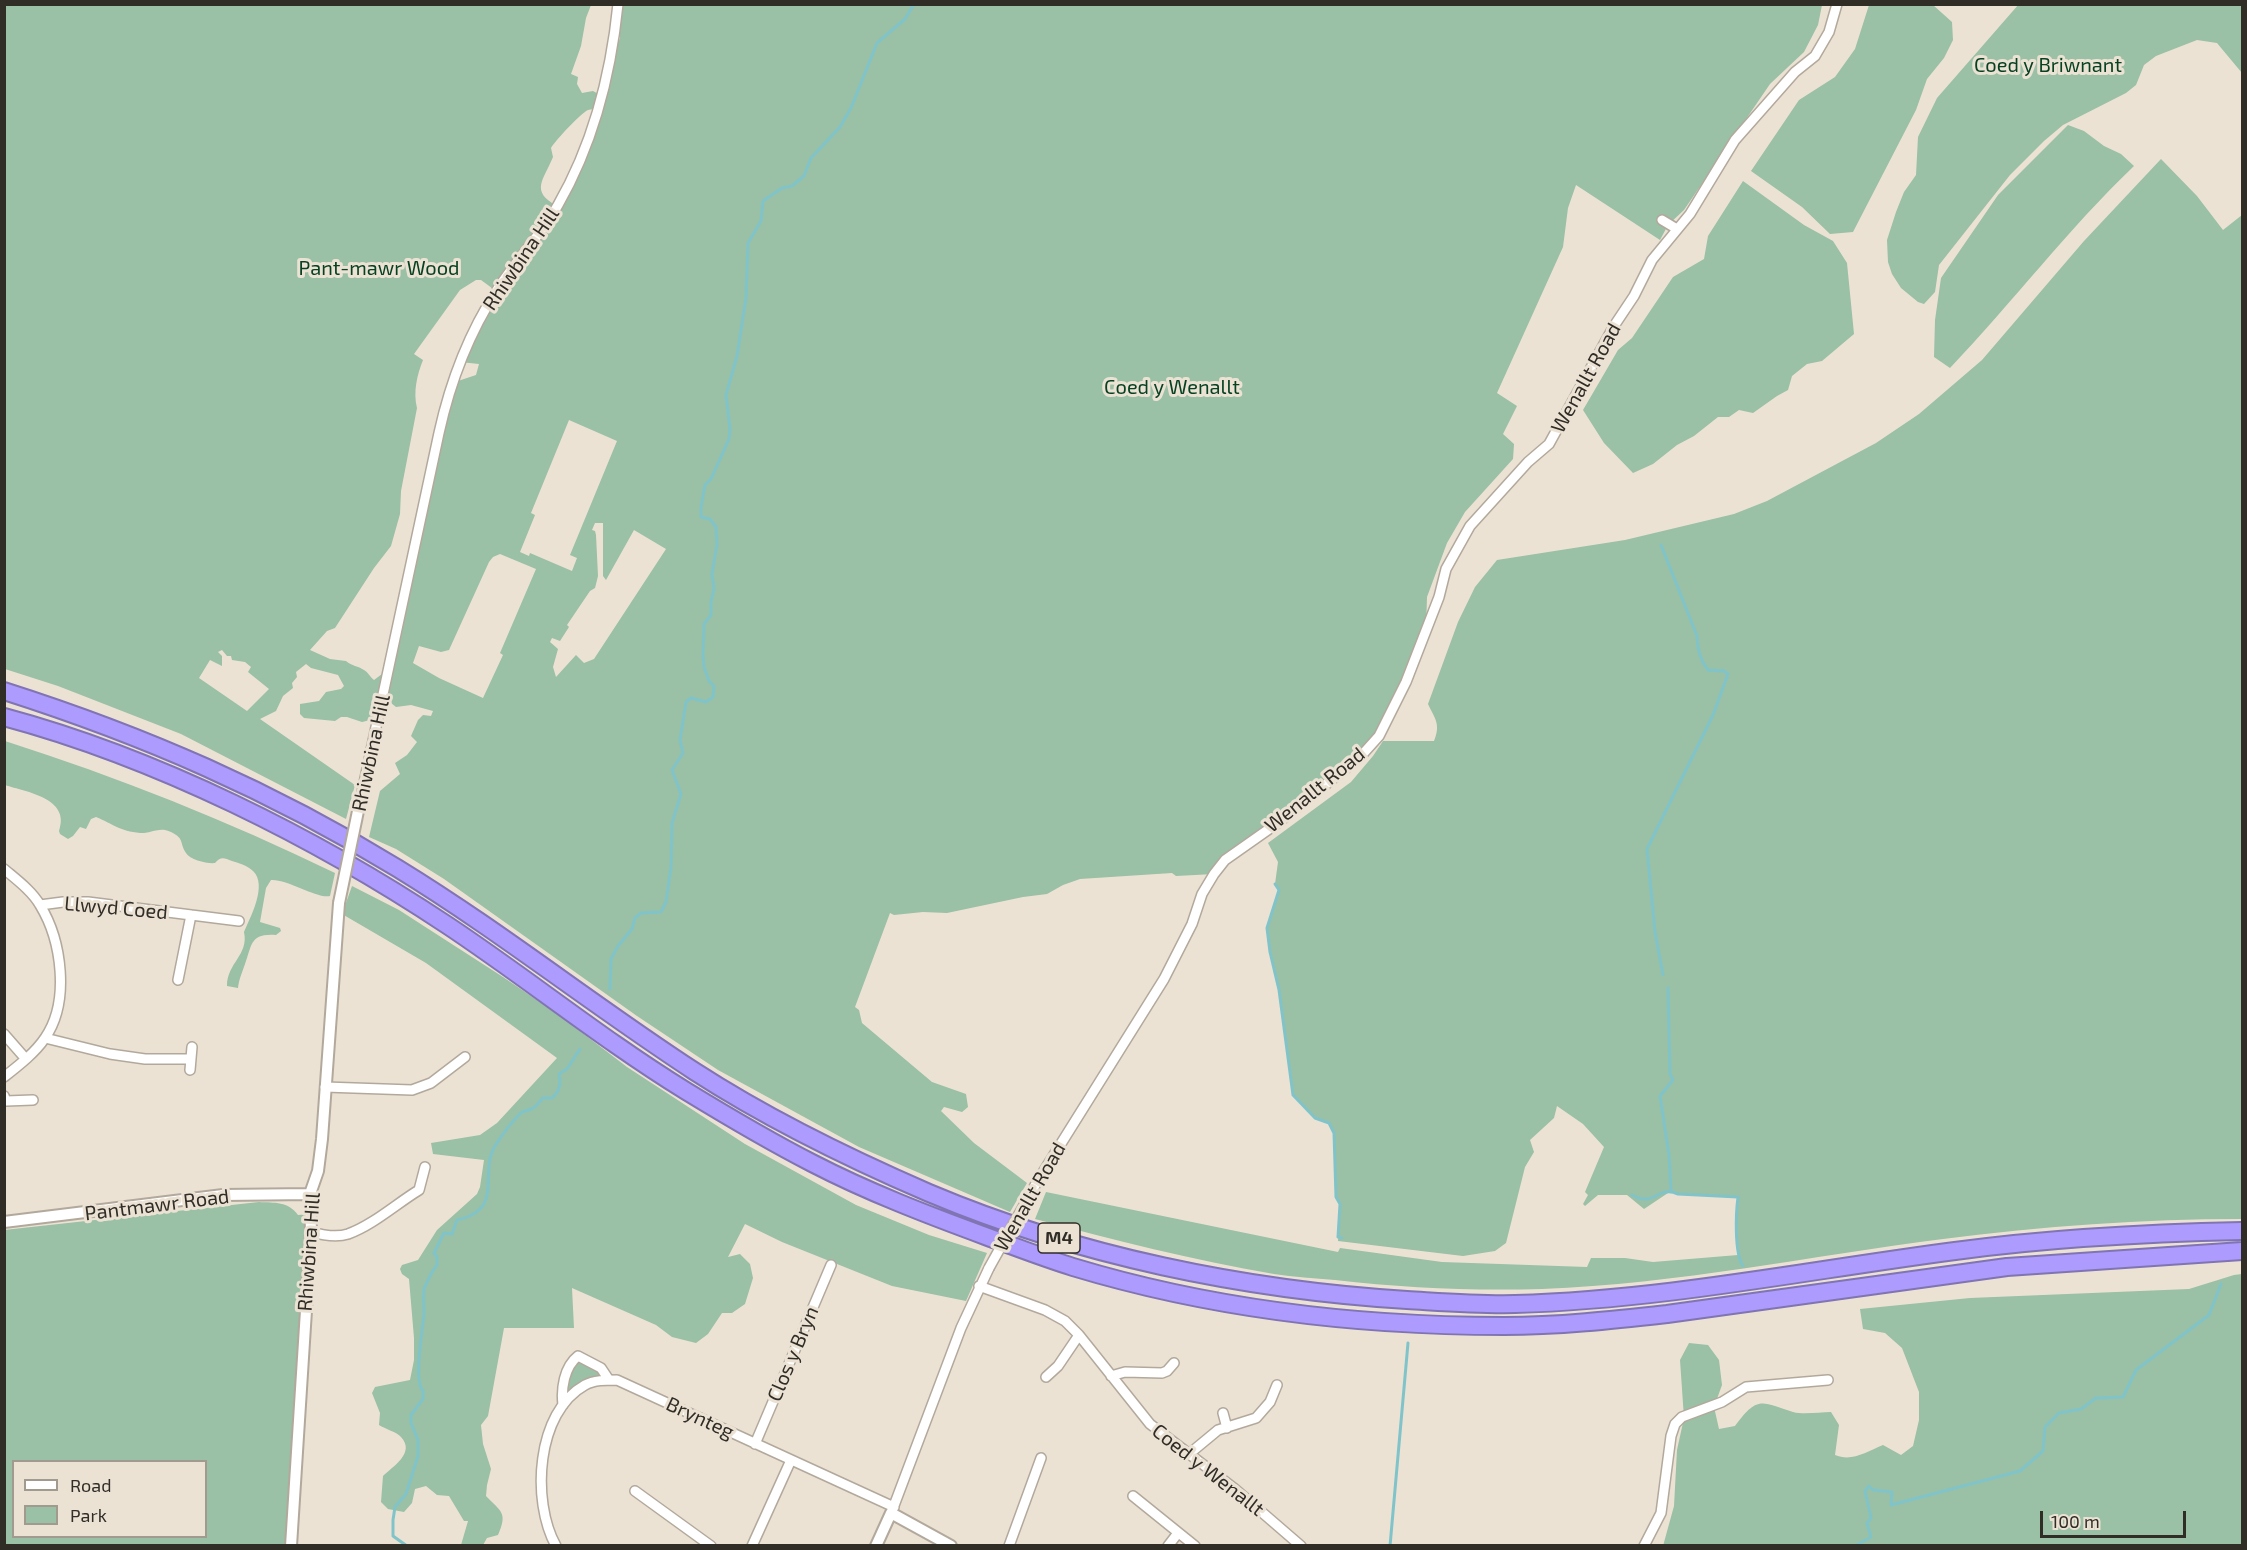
<!DOCTYPE html>
<html>
<head>
<meta charset="utf-8">
<style>
	body { margin:0 }
	#map { position:relative; width:2247px; height:1550px; overflow:hidden; background:#ebe2d4; font-family:"Exo 2",sans-serif }
	canvas { display:block }
	.frame { position:absolute; inset:0; border:6px solid #302d27; pointer-events:none }
	.legend { position:absolute; left:12px; top:1460px; width:195px; height:78px; box-sizing:border-box; background:#ebe2d4; border:2px solid #a09a8f; margin:0; padding:8px 10px; list-style:none; font-size:18px; color:#302d27 }
	.legend li { display:flex; align-items:center; gap:12px; height:30px }
	.legend b { width:30px; border:2px solid #a09a8f }
	.scale { position:absolute; left:2040px; top:1511px; width:146px; height:27px; box-sizing:border-box; border:3px solid #302d27; border-top:0; padding-left:8px; font-size:18px; line-height:21px; white-space:nowrap; color:#302d27; -webkit-text-stroke:4px #ebe2d4; paint-order:stroke }
</style>
</head>
<body>
<div id="map">
<canvas width="2247" height="1550"></canvas>
<div class="frame"></div>
<ul class="legend">
<li><b style="height:8px;background:#fff"></b>Road</li>
<li><b style="height:16px;background:#9ac0a5"></b>Park</li>
</ul>
<div class="scale">100 m</div>
</div>
<script>
const ctx = document.querySelector('canvas').getContext('2d');
ctx.lineJoin = 'round';
function fill(path, color) { ctx.fillStyle = color; ctx.fill(path, 'evenodd'); }
function trace(path, color, width, dash) { ctx.strokeStyle = color; ctx.lineWidth = width; ctx.lineCap = dash ? 'butt' : 'round'; ctx.setLineDash(dash || []); ctx.stroke(path); }
function drawText(font, color, halo, rows, align = 'center') {
  ctx.font = font + ' "Exo 2",sans-serif'; ctx.lineWidth = 6; ctx.setLineDash([]); ctx.textBaseline = 'middle'; ctx.strokeStyle = halo; ctx.fillStyle = color; for (const [text, x, y, turn = 0] of rows) {
    ctx.save(); ctx.translate(x, y); ctx.rotate((+turn || 0) * Math.PI / 180); ctx.textAlign = isNaN(turn) ? turn : align; if (halo) ctx.strokeText(text, 0, 0); ctx.fillText(text, 0, 0); ctx.restore();
  }
}
fill(new Path2D(`
	M2019 4 2242 5V73L2217 43 2197 40 2156 56 2144 65 2136 85 2126 93 2063 125 2044 141 2010 175 1939 265 1935 292 1924 304 1918 302 1901 288 1892 274 1888 262 1887 240 1896 212 1904 192 1916 175 1918 137 1937 98Z
	M4 5H591L586 18 581 46 571 74 578 77 577 84 582 93 593 91 602 96 598 108 604 105 611 78 607 73 620 38 618 5H1822L1818 25 1804 52 1770 84 1684 210 1668 225 1660 240 1576 185 1568 208 1563 247 1497 393 1517 406 1503 434 1514 444 1513 459 1465 512 1447 543 1427 597 1426 631 1379 736 1214 874 1176 876 1172 873 1080 879 1063 885 1047 894 1023 897 947 913 923 912 894 915 890 913 855 1007 859 1010 862 1023 932 1082 966 1094 968 1107 962 1112 944 1107 941 1111 974 1143 1027 1183 1010 1212 859 1147 718 1070 637 1016 444 879 396 849 369 837 380 791 400 774 395 763 407 755 417 742 411 736 418 720 423 715 431 716 433 711 411 705 396 707 391 703 387 716 362 722 347 717H341L335 721 304 718 300 714V704L319 701 326 692 341 689 344 686 338 675 311 668 306 664 296 672 297 677 292 683 293 688 283 696 276 711 260 719 355 785 346 819 181 734 58 686 5 669ZM597 109 557 206C530 191 543 181 553 157L551 148C555 141 581 113 588 110 591 109 594 109 597 109ZM476 280H481L496 291 460 362 479 364 476 375 452 383 388 674H382L374 680C370 677 368 672 364 670 358 666 352 666 346 661L330 659 310 650 327 631 335 628 374 568 391 546 400 514 401 491 417 408C413 392 417 375 423 360L414 354 460 290ZM569 420 617 441 570 555 577 558 572 571 530 553 529 556 520 552 535 515 531 513ZM595 523H603V576L606 580 634 530 666 549 594 659 584 663 576 655 556 677 553 667 558 649 550 642 552 638 560 641 569 627 567 625 590 591 595 588 598 576 596 535 595 531 592 530ZM500 554 536 569 500 653 503 655 483 698 439 678 413 663 419 646 441 652 449 650 489 562 493 557ZM222 650 227 656H231L232 660 245 662 251 667 248 672 269 689 247 711 199 678 210 660 222 666V656L218 652Z
	M1869 5H1933L1952 22 1953 40 1944 58 1927 79 1916 110 1853 232 1830 234 1802 207 1751 171 1799 100 1835 77 1855 49Z
	M2068 125 2084 131 2104 146 2121 154 2134 166C2068 229 2013 302 1950 368L1934 357 1935 320 1941 278 1998 195Z
	M2161 159 2197 196 2223 230 2242 215V1219C2143 1219 2042 1226 1943 1239 1810 1256 1678 1284 1542 1289 1473 1291 1404 1288 1335 1280 1314 1278 1294 1277 1274 1274 1193 1260 1114 1240 1035 1219L1046 1192 1338 1252 1340 1248 1442 1262 1587 1267 1591 1258H1625L1653 1262 1738 1255 1736 1210 1738 1197 1678 1194 1671 1191 1644 1209 1627 1195H1598L1585 1206 1583 1204 1588 1195 1585 1192 1604 1147 1583 1124 1557 1106 1554 1118 1530 1140 1534 1152 1525 1167 1506 1243 1495 1251 1463 1256 1338 1241 1340 1204 1336 1197 1334 1133 1329 1123 1315 1118 1293 1095 1279 990 1270 952 1267 928 1279 890 1275 884 1278 862 1268 843 1351 782 1373 756 1383 741H1434C1441 724 1435 719 1428 704L1458 622 1475 587 1497 560 1625 540 1734 514 1767 501 1876 443 1919 414 1982 360 2084 241Z
	M1743 181 1804 225 1833 241 1847 263 1854 334 1822 361 1807 364 1792 376 1788 390 1777 396 1753 413 1739 410 1729 417H1718L1694 436 1677 445 1653 464 1633 473 1604 443 1583 410 1618 350 1632 338 1673 277 1704 259 1708 236Z
	M5 741C118 777 228 821 335 873L330 896C317 899 288 879 271 880L266 888 260 922 280 928 281 931 276 935C250 933 252 945 245 964 242 973 239 979 238 988L227 986C227 963 249 955 244 932 250 918 268 885 253 871 247 865 238 863 232 861 224 858 221 856 215 863 208 864 190 860 186 853 179 842 185 839 171 832 160 827 154 832 144 833 123 833 113 824 96 817L91 819 86 829 80 827 73 836 68 839 60 834 59 831C71 798 26 792 5 785Z
	M352 886 399 910 503 977 559 1015 627 1067 745 1144 856 1205 929 1235 987 1253 966 1301 892 1286 782 1242 745 1224 728 1257 740 1254 750 1264 753 1278 745 1304 732 1313H722L708 1334 696 1343 672 1337 656 1325 572 1288 574 1328H504L488 1416 481 1425 483 1444 491 1469 487 1485 486 1496C501 1512 508 1512 498 1535L487 1538 483 1545H461L468 1521H464L449 1496 437 1495 426 1486 415 1489 412 1503 404 1512 388 1509 381 1502 383 1476C392 1467 416 1453 401 1437 397 1432 385 1429 379 1425L380 1413 372 1393 375 1387 410 1380 414 1360V1338L409 1279 402 1274 400 1269 402 1265 418 1260 437 1230 477 1194 480 1187 484 1160 433 1154 431 1143 480 1135 497 1123 557 1058 426 963 342 914Z
	M259 1202C275 1203 288 1201 298 1215L311 1214 291 1545H5L4 1230ZM14 1462H206V1536H14Z
	M2242 1274V1545L1663 1546 1674 1506 1677 1450 1684 1418 1680 1360 1689 1343 1708 1345 1719 1360 1722 1385 1714 1407 1719 1429 1735 1426C1758 1395 1761 1402 1793 1412 1804 1415 1820 1412 1831 1412L1839 1425 1835 1455C1852 1462 1866 1452 1883 1445L1901 1455 1913 1446 1919 1420V1392L1902 1348 1885 1333 1863 1329 1860 1309 1970 1298 2189 1289 2234 1275Z
	M578 1356 609 1380H598L563 1405 571 1362Z`), '#9ac0a5');
trace(new Path2D(`
	M1661 545 1697 636C1697 648 1700 660 1708 670L1724 671 1728 674 1713 715 1647 849 1655 932 1663 975
	M1275 884 1279 890 1267 928 1270 952 1279 990 1293 1095 1315 1118 1329 1123 1334 1133 1336 1197 1340 1204 1338 1237 1342 1238
	M1668 988 1670 1074 1673 1080 1660 1096 1669 1155 1671 1191
	M610 989 611 959 618 946 632 929 635 918 641 913 661 912 666 902 671 867 672 823 681 794 672 770 683 753 680 740 686 702 691 698 706 702 713 697 714 686 709 681 704 667 703 655 704 624 711 615V602L714 589 712 574 717 544 716 527 710 519 701 517V507L705 485 711 479 729 439 730 429 726 395 737 356 746 298 748 243 761 221 763 201 782 188 792 186 804 176 811 158 840 127 851 108 877 43 905 19 914 4
	M1632 1195C1655 1208 1657 1185 1678 1194L1738 1197C1736 1212 1734 1253 1743 1266
	M407 1546 393 1536V1520L395 1507 406 1494 418 1456V1440L411 1423V1415L423 1399V1391C413 1380 423 1329 424 1313 424 1306 423 1296 424 1289 426 1284 433 1269 437 1265V1257L434 1253 444 1233 452 1234 457 1220C506 1209 478 1174 495 1146 502 1135 511 1122 521 1113 525 1110 529 1111 533 1108 537 1106 540 1101 543 1098H552C560 1091 561 1084 559 1074L567 1069 580 1049
	M1390 1546 1408 1343
	M1855 1546 1871 1537 1867 1523 1871 1518 1865 1491 1869 1486 1873 1490 1892 1492 1891 1505 2020 1471 2043 1451 2045 1427 2059 1413 2081 1409 2096 1398 2123 1397 2136 1370 2209 1315 2221 1284`), '#80c4c9', 3);
const minor = new Path2D(`
	M1662 220 1677 229
	M358 811 439 433C450 383 469 333 497 290 516 260 541 235 558 205 593 144 611 74 618 4
	M4 869C17 880 32 891 40 905 62 941 70 1002 45 1038 35 1053 18 1066 4 1077
	M40 905 63 902H88L239 921
	M178 980 191 915
	M4 1034 25 1058
	M45 1038 110 1054 145 1059H191
	M190 1070 192 1047
	M325 1087 412 1090 431 1083 465 1057
	M4 1096 6 1101 33 1100
	M1037 1182 1164 979 1192 924 1202 894 1214 874 1225 860 1279 822 1339 774 1361 756 1379 736 1406 682 1439 597 1446 569 1470 526 1528 462 1549 444 1614 326 1634 296 1652 260 1690 214 1735 140 1795 72 1815 56 1829 32 1837 4
	M311 1232C322 1235 336 1238 348 1234 373 1225 396 1204 419 1190L425 1167
	M979 1286 1045 1310 1065 1321 1079 1335 1150 1424 1235 1489 1301 1546
	M1111 1376 1125 1372 1162 1373 1167 1371 1174 1363
	M1046 1377 1058 1366 1079 1335
	M563 1405C561 1389 564 1367 578 1356L601 1368 609 1380
	M1223 1413 1227 1428
	M755 1444 831 1265
	M1189 1454 1218 1430 1256 1418 1270 1402 1277 1385
	M635 1491 711 1546
	M1133 1496 1195 1546
	M892 1511 961 1328 989 1268
	M556 1546C531 1501 536 1412 585 1385 594 1380 606 1380 617 1380L894 1507
	M752 1546 791 1460
	M1009 1546 1041 1458
	M1168 1546 1178 1533
	M1644 1546 1661 1513 1671 1436 1675 1424 1682 1417 1722 1402 1746 1387 1828 1380`);
const tertiary = new Path2D(`
	M4 1222 223 1195 310 1194
	M291 1546 311 1232 310 1194 318 1171 322 1139 339 903
	M876 1546 891 1513 951 1546`);
const motorway = new Path2D(`
	M4 691C145 736 271 791 397 868 500 931 594 1006 694 1071 768 1119 848 1158 929 1193 1078 1256 1245 1290 1407 1300 1442 1302 1479 1305 1515 1304 1663 1300 1809 1270 1955 1251 2051 1238 2146 1233 2242 1231
	M4 717C157 758 316 838 447 925 527 978 603 1040 686 1091 727 1116 769 1141 812 1163 868 1192 928 1215 988 1237 1016 1247 1044 1258 1073 1267 1212 1309 1359 1326 1504 1326 1558 1326 1613 1320 1667 1314L2007 1267 2242 1251`);
trace(minor, '#b2a99c', 12);
trace(tertiary, '#b2a99c', 14);
trace(motorway, '#8174b3', 20);
trace(minor, '#fff', 9);
trace(tertiary, '#fff', 10);
trace(motorway, '#ad9bfe', 16);
const minorBridge = new Path2D(`
	M989 1268 1037 1182`);
const tertiaryBridge = new Path2D(`
	M339 903 358 811`);
trace(minorBridge, '#b2a99c', 12, []);
trace(tertiaryBridge, '#b2a99c', 14, []);
trace(minorBridge, '#fff', 9);
trace(tertiaryBridge, '#fff', 10);
for (const [x, y, w] of [
	[1059,1238,42]
]) { const box = new Path2D(); box.roundRect(x - w / 2, y - 15, w, 30, 4.5); ctx.fillStyle = '#ebe2d4'; ctx.fill(box); trace(box, '#302d27', 1.5); }
drawText('bold 18px', '#302d27', null, [
	["M4",1059,1238]
]);
drawText('20px', '#064222', '#ebe2d4', [
	["Coed y Briwnant",2048,65],
	["Pant-mawr Wood",379,268],
	["Coed y Wenallt",1172,387]
]);
drawText('20px', '#302d27', '#ebe2d4', [
	["Rhiwbina Hill",521,259,-56],
	["Wenallt Road",1586,378,-61],
	["Rhiwbina Hill",371,753,-78],
	["Wenallt Road",1315,790,-39],
	["Llwyd Coed",116,908,5],
	["Wenallt Road",1030,1197,-60],
	["Pantmawr Road",157,1205,-7],
	["Rhiwbina Hill",309,1252,-86],
	["Clos y Bryn",793,1354,-67],
	["Brynteg",700,1418,25],
	["Coed y Wenallt",1208,1470,38]
]);
</script>
</body>
</html>
